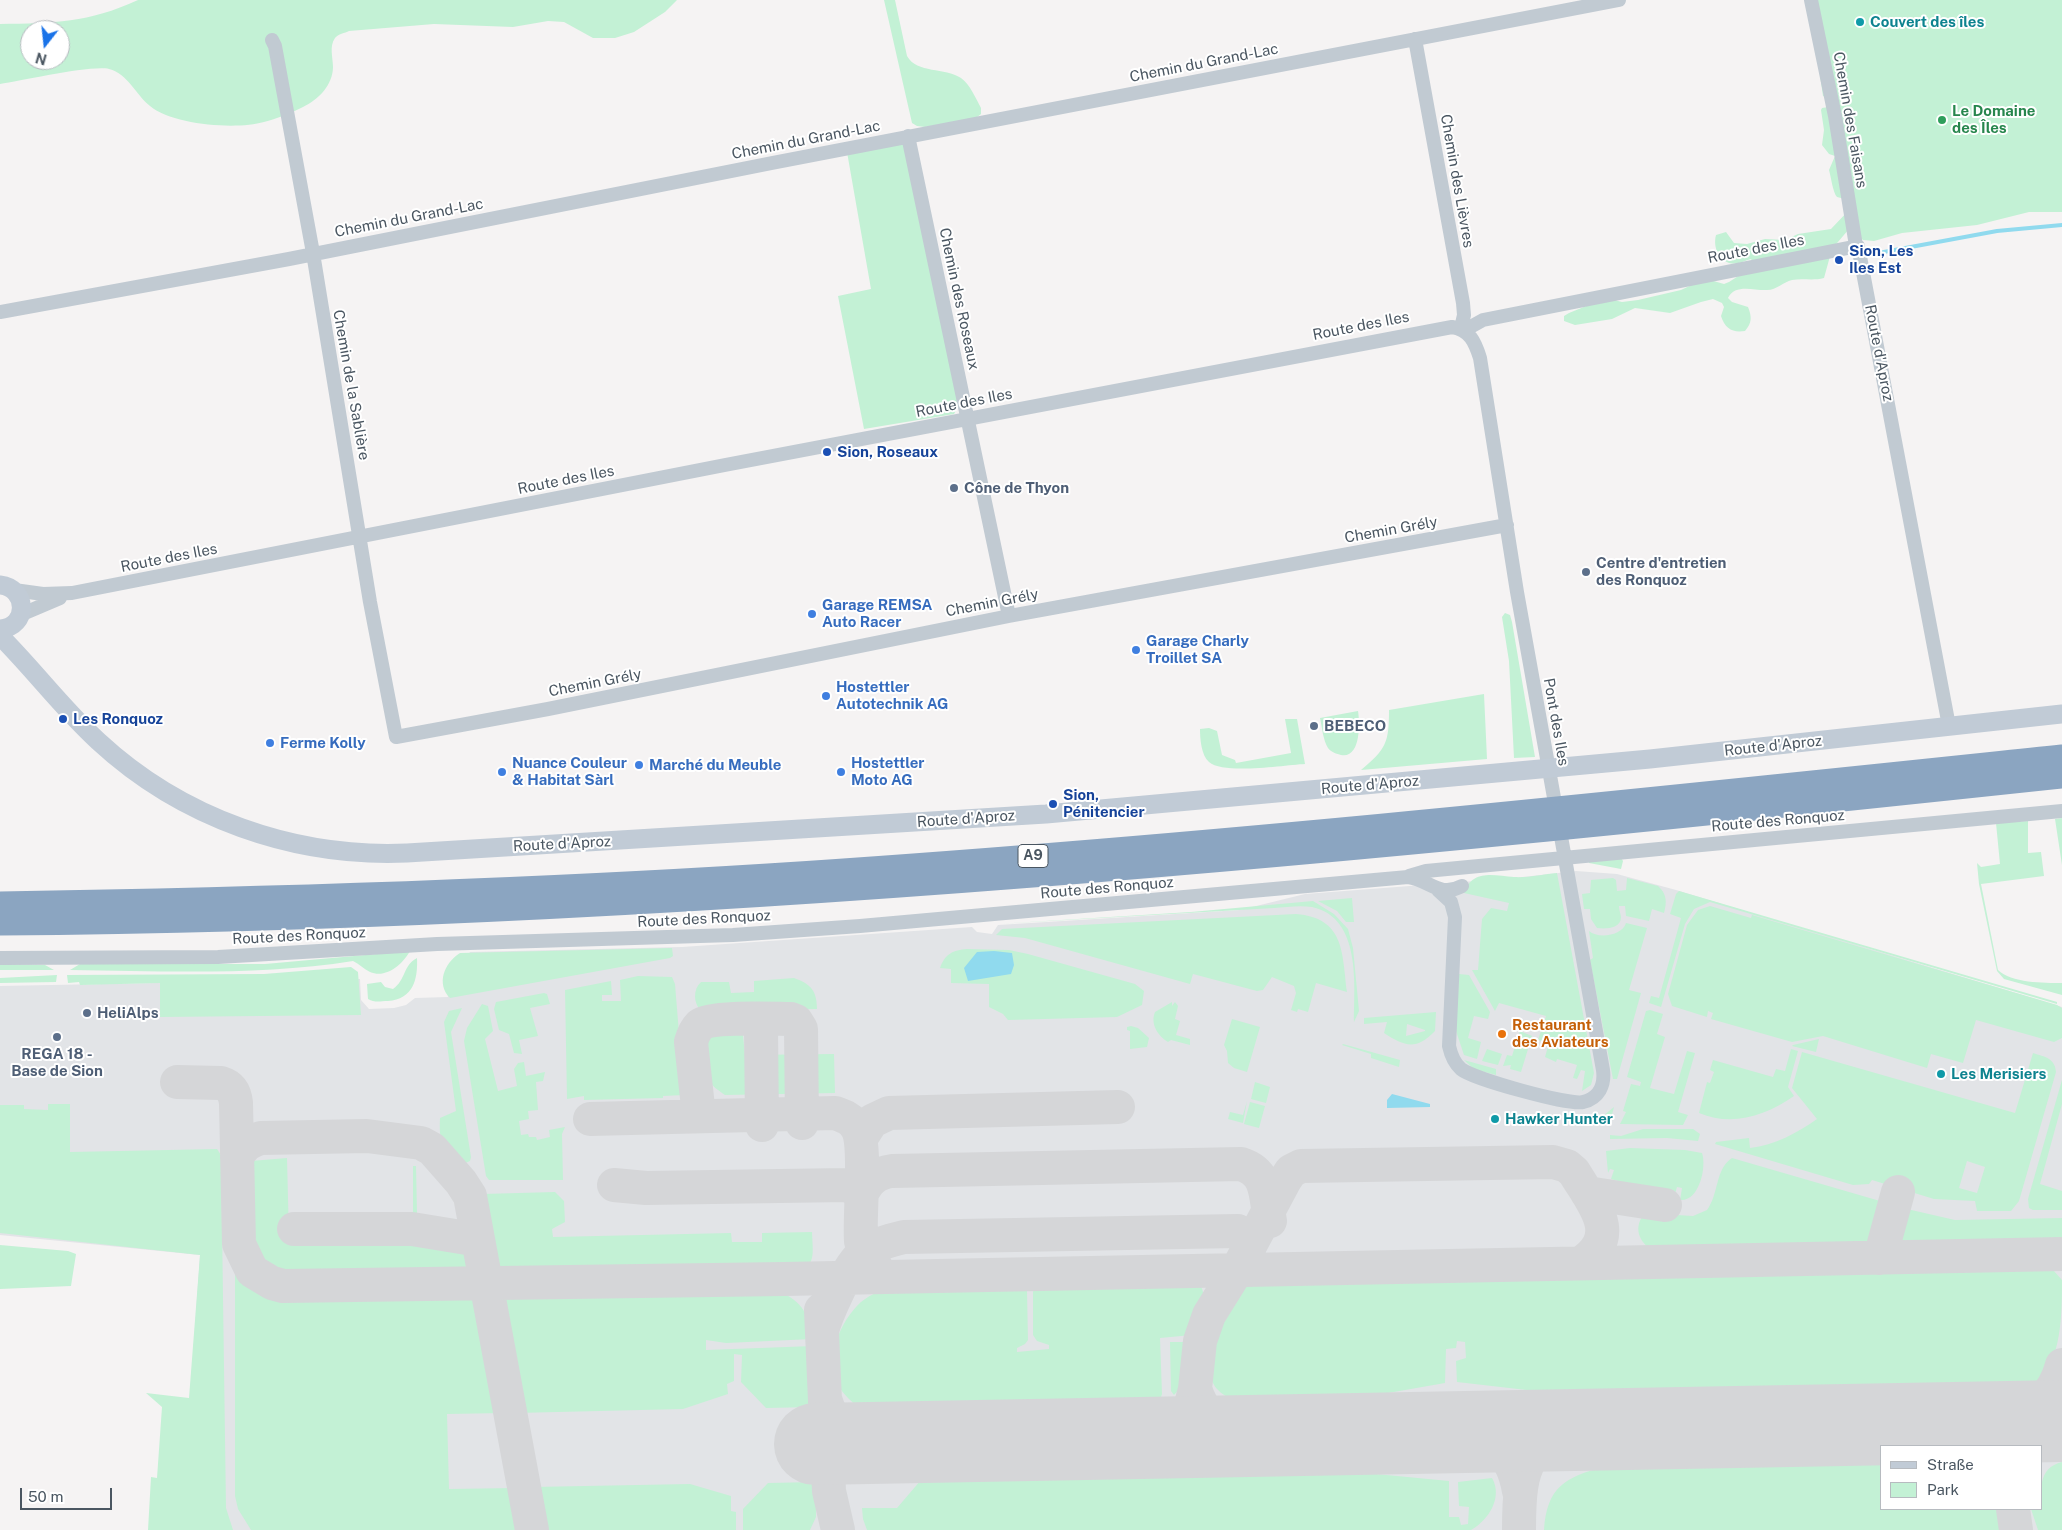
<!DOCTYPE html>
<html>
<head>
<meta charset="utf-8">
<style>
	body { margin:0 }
	#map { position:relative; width:2062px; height:1530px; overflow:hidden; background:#f5f3f3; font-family:"Public Sans",sans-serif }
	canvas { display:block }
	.legend { position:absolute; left:1880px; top:1445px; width:162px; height:65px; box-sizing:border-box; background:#fff; border:1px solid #b7bbc0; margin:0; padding:6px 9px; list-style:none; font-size:15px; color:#4a5661 }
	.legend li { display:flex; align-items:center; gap:10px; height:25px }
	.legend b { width:25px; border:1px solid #b7bbc0 }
	.north { position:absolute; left:20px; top:20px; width:50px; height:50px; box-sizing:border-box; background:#fff; border:1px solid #b7bbc0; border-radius:50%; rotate:196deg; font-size:14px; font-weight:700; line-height:20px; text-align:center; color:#4a5661 }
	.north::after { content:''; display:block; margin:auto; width:18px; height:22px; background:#1a73e8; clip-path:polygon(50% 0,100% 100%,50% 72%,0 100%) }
	.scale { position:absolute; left:20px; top:1488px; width:92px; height:22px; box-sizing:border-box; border:2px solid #4a5661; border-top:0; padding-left:6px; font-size:15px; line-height:18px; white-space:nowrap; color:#4a5661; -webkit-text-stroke:4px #fff; paint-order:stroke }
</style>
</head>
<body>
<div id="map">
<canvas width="2062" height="1530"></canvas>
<ul class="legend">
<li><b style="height:6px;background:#c1cbd6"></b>Straße</li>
<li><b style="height:14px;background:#c3f1d5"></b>Park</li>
</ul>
<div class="north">N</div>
<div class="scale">50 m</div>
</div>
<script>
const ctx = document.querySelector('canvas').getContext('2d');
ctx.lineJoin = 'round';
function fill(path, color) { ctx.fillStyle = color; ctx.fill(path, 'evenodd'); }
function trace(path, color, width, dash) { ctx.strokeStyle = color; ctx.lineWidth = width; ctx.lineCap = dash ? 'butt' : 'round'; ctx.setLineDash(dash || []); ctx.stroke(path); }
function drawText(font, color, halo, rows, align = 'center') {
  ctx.font = font + ' "Public Sans",sans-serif'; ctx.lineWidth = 4; ctx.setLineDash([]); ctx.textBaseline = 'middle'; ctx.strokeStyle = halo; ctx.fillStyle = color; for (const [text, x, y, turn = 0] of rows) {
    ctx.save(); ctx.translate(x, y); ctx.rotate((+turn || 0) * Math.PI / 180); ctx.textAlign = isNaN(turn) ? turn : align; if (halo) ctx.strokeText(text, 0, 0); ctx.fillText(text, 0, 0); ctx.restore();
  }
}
fill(new Path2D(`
	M1576 871 1617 874 1676 890 2062 1007V1530H181L200 1255 0 1235V986L360 979 361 1000 369 1009 394 1008 406 1005 415 998 448 997 446 985 470 952 682 947 972 927 977 932 992 934 998 925 1240 910 1305 894 1514 878ZM1881 1446H2041V1509H1881Z`), '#e2e4e7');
fill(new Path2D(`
	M138 0H677L665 12 634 32 615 38H593L564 22 548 21 513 27 434 24 349 31C345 33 338 34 335 38 329 46 333 58 333 67 333 85 318 100 303 107 291 113 276 119 264 122 236 130 173 125 150 106 136 95 128 74 109 69 90 65 22 81 0 84V24C54 23 88 23 138 0ZM30 30H60V60H30Z
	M884 0H895L907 56C917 74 945 67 961 78 970 84 976 99 981 108V114L976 118 925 127 917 126 912 123Z
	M1809 0H2062V212H2029L1977 225 1902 233 1874 241 1863 240 1849 229 1832 249 1824 278C1813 281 1803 278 1792 280 1783 282 1777 290 1767 290 1755 291 1735 283 1728 298L1732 302 1748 307C1752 317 1752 323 1745 331 1733 333 1725 329 1721 316L1724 307 1722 303 1713 299 1701 302 1670 313 1635 308 1612 319 1575 325 1564 321V316L1569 313 1606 298 1622 302 1638 300 1681 290 1700 281 1710 280 1724 284 1729 282 1746 271 1752 261 1751 259C1746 260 1744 262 1739 263 1722 267 1712 250 1716 235L1726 232 1734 243 1747 244 1765 239 1785 240 1798 234 1831 229 1849 210V200L1837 197C1833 193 1831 177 1829 170L1835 156 1829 154 1822 145 1824 130 1821 110 1822 108 1835 106 1832 100 1823 96Z
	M898 143 905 145 959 405 954 414 864 429 838 296 871 289 847 152Z
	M1505 613 1510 615 1512 622 1535 757 1514 758 1509 661 1502 617Z
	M1484 694 1487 759 1361 770C1386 749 1389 743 1389 710Z
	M1358 711C1360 722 1361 759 1341 755 1337 754 1331 752 1328 748 1323 740 1322 727 1320 718Z
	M1285 719H1297L1305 764C1284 765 1224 775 1209 762 1201 755 1200 738 1200 729L1209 728 1217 731 1222 755 1235 760 1236 763 1291 753Z
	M2062 818V865L2055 819Z
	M2028 821V853L2041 852 2044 876 1981 884 1998 970C2011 983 2044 983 2062 983V995L2004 979 1997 971 1979 884 1977 863 1981 867 2000 864 1996 823Z
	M1621 858 1623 861 1621 869 1589 863V861Z
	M1557 873 1594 1073 1591 1085 1582 1091 1585 1071 1581 1070 1577 1079 1573 1078 1577 1065 1557 1059 1556 1062 1545 1057 1549 1043 1538 1040 1546 1016 1499 1003 1495 1011 1472 970H1478L1482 919 1491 908 1507 911 1509 903 1464 893C1473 868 1495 876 1514 877 1528 878 1544 874 1557 873Z
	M1613 878 1616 880 1617 891 1626 890 1627 878 1658 886C1667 894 1667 902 1664 913L1652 909 1649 921 1626 916 1625 906H1619C1619 910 1621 915 1621 917 1621 929 1605 929 1597 928L1591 919 1590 909H1584L1582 894 1590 893 1591 880Z
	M1679 891 2057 1002V1004L1710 902 1694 909 1685 924 1661 1007 1649 1003 1651 996 1659 998 1681 918 1670 914 1676 894Z
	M1352 898 1354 922H1346L1337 911 1318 901Z
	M1313 901 1334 914 1348 929 1353 948 1359 1011 1354 1022C1354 986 1362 918 1312 907 1300 905 1286 907 1274 908L997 924 1191 912Z
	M1710 906 1751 918 1752 915 2057 1005 2062 1008V1038L2054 1042 1976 1020 1963 1063 1931 1054 1927 1068 1823 1036 1792 1042 1711 1019 1713 1013 1708 1011 1707 1017 1672 1006 1668 994 1687 925 1698 910Z
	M1296 914C1345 918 1342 953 1347 992L1316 983 1308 1012 1298 1009 1297 1012 1291 1010 1296 993 1294 986 1272 977 1263 990 1257 991 1193 974 1190 984 1025 938 996 935 1002 929Z
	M1626 923 1647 928 1629 990 1641 993 1617 1079H1613L1590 960 1593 958 1589 931C1598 939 1622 936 1626 923Z
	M672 948 673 956 670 958 450 998C436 984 444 963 460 953Z
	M967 949 1009 950 1028 954 1135 984 1144 991 1142 1005 1117 1017 1008 1020 1003 1014 989 1007V984L951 983V969L940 968C945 954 953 950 967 949Z
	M410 951C403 964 386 979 370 972 364 969 359 964 353 961 260 976 163 971 70 970L80 964H265Z
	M417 958C418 980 413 999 388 1001 380 1001 375 1003 368 999L367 984 381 982 385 987 393 989C406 980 403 965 417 958Z
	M0 964 45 965 54 970H0Z
	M351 967 358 972 361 1015 160 1017V983L80 985 79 982 68 983 67 975 264 974Z
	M1459 974 1469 975 1490 1012 1488 1019 1474 1016 1468 1038 1481 1042 1477 1059 1464 1055 1456 1031Z
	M57 975 56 982 0 983V978Z
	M638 976 672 977 675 984 684 1095 663 1096V1098L584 1100V1096L567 1099 565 990 611 981 612 995H602V1001H621L620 980Z
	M794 978C811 984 817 991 817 1009L701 1011C693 1003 693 989 701 982H729L731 993 754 992V981Z
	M544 993 547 994 550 1004 530 1008 538 1036 519 1040 522 1054 514 1053 509 1034 499 1030 494 1009 496 1002Z
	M1172 1002V1006L1175 1002 1178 1006 1175 1019 1180 1021 1176 1035 1190 1039V1045L1171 1040 1168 1042C1158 1036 1150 1024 1155 1012Z
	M482 1004 488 1006 493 1031 485 1039 498 1091 517 1086 514 1069 518 1063 524 1062 526 1076 545 1072 543 1081 536 1082 538 1110 528 1111 529 1119 519 1121 521 1135 528 1134 529 1137H536L537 1140 550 1137 549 1130 565 1127 562 1134 563 1180H489L486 1176 464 1041 467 1028Z
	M462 1008 451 1032 471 1157 470 1161 463 1164H456C441 1151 439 1137 440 1118L456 1111 444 1022 449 1011Z
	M1650 1010 1663 1014 1657 1034 1665 1037 1650 1088 1674 1094 1687 1051 1695 1053 1678 1112 1688 1115 1683 1125 1620 1124 1626 1112 1623 1111 1631 1084 1640 1086 1641 1082 1627 1077 1646 1011Z
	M1436 1012 1435 1031C1416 1051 1404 1046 1384 1033L1387 1022 1364 1024V1018ZM1407 1024 1425 1030V1031L1406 1036Z
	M1232 1019 1260 1027 1247 1072 1234 1068 1228 1063 1227 1051 1224 1045Z
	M1131 1026 1138 1028 1149 1038 1147 1047 1130 1049V1031L1127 1030V1027Z
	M720 1030H735L743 1035 745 1055 834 1054 835 1093 725 1095C718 1090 711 1086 708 1078 700 1062 702 1036 720 1030Z
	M1520 1031 1532 1036 1521 1072 1510 1069 1511 1065 1503 1066 1507 1055 1512 1056Z
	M1819 1039 1816 1052 1792 1046 1793 1045Z
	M1343 1044 1400 1060 1399 1067 1371 1058V1054L1342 1045Z
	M1487 1049 1502 1054 1498 1065 1482 1061Z
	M1791 1049 1798 1051 1788 1087 1794 1096C1765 1116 1732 1127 1699 1113L1707 1082 1710 1083 1714 1072 1710 1070 1713 1060 1773 1077 1776 1069 1785 1071Z
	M1802 1052 2015 1113 2033 1053C2045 1057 2055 1058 2056 1072L2019 1201 2011 1211H1977L1975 1201 1934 1199 1872 1180 1869 1184 1853 1185 1715 1144 1716 1142 1749 1138 1750 1148C1775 1145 1797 1133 1817 1119L1792 1088ZM1967 1161 1985 1167 1977 1193 1959 1188Z
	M1464 1060 1496 1069V1075L1474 1069Z
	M2062 1080V1104L2040 1184 2062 1191V1210H2033L2029 1208 2028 1199Z
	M1255 1082 1270 1087 1266 1103 1251 1099Z
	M1247 1101 1243 1123 1228 1119 1230 1112 1243 1115Z
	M1250 1102 1265 1106 1259 1128 1244 1124Z
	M48 1104H70V1152L217 1149 221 1155 226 1508 233 1530H148L151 1477 157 1478 162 1407 146 1393 189 1398 200 1255 0 1233V1105H24V1109L48 1110Z
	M1614 1107 1610 1122 1594 1117 1603 1116Z
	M1643 1129H1693L1700 1134 1698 1141 1667 1138 1610 1139V1135L1621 1136Z
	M1630 1148 1685 1150 1702 1153C1707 1167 1699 1202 1680 1200L1682 1188 1677 1187 1674 1197 1611 1179 1614 1170 1610 1169 1608 1173 1606 1151Z
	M287 1158 289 1237C326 1238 449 1229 474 1247L477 1273 291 1277C280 1273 268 1270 261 1260 245 1241 252 1186 251 1161Z
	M1732 1158 1880 1201 1867 1244 1864 1248 1657 1252C1641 1246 1631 1229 1645 1213L1693 1216 1707 1210C1719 1194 1715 1169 1732 1158Z
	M413 1166H416L417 1213 413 1214Z
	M475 1191 482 1194 555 1192 564 1201 565 1222 552 1229 553 1237 731 1233 732 1242H762V1233L812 1232C813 1257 817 1269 789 1272L492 1274Z
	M1907 1209 1955 1220 2062 1218V1245L1910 1248 1905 1245 1900 1236Z
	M0 1245 68 1251 76 1254 71 1286 0 1289Z
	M2038 1264 2053 1270 2062 1280C2062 1312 2062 1362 2036 1384L1553 1393 1457 1382 1456 1361 1466 1358 1465 1342 1457 1341 1456 1348 1446 1349 1445 1383 1371 1396 1230 1399C1224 1395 1216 1390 1213 1383 1197 1353 1218 1302 1248 1286 1253 1283 1260 1281 1266 1279Z
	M235 1272C244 1284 255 1293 270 1296L483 1292 504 1413 447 1414 449 1489 514 1488 519 1498 526 1530H251L238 1509 235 1496Z
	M1192 1280 1199 1282C1210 1301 1199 1316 1192 1335L1160 1338 1162 1394 1160 1400 857 1406C850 1400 843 1394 839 1386 824 1359 840 1321 861 1302 871 1294 883 1289 895 1286L1021 1284 1027 1290 1028 1340 1025 1344 1017 1348V1352L1049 1349V1345L1037 1341 1033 1335V1292L1035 1286 1041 1281Z
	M766 1287C797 1297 808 1306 812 1339L726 1343 706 1340V1350L813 1346 814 1407 766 1408 741 1382 742 1355 734 1354V1381L727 1384 728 1394 683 1409 516 1413 514 1410 493 1299 496 1293Z
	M1170 1342H1190C1187 1358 1187 1383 1174 1395L1171 1391Z
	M1881 1462V1509H1999L2002 1522 2000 1530H1544C1547 1487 1565 1477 1604 1467Z
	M2062 1462V1530H2038L2031 1509H2041C2041 1489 2038 1468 2062 1462Z
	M1375 1471 1376 1474 1449 1481V1517H1459L1461 1525 1468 1524 1469 1507 1459 1506 1458 1482 1492 1478C1503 1497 1489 1520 1471 1530H867L863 1519 862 1508H897L921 1480Z
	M816 1482V1517L810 1530H743V1509L768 1483Z
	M690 1484 731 1496V1511L736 1512V1530H539L530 1492 532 1487Z`), '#c3f1d5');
fill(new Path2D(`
	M994 951 1012 953 1014 965 1011 974 968 981 964 968 977 952Z
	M1392 1094 1430 1104V1107L1387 1108V1100Z`), '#90daee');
trace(new Path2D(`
	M1873 254 1997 231 2062 225`), '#90daee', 4);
trace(new Path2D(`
	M751 1019 759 1025 761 1029 762 1125
	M177 1082 221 1083C231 1086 235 1093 236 1103L239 1244 252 1271 272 1283 283 1286 784 1279 2062 1254
	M708 1116 700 1112 698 1107 691 1042C693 1035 695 1030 700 1025 712 1016 774 1019 791 1019L796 1021 801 1029 802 1123
	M590 1119 835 1113C844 1116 852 1119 857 1128 867 1145 859 1217 861 1241L864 1252 876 1267
	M861 1138 872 1121 889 1113 1118 1107
	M237 1158C243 1146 248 1142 261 1138L367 1136 421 1143 432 1149 461 1182 470 1196 532 1530
	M614 1185 646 1188 847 1185 857 1190 861 1196
	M1587 1193 1665 1205
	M861 1196C867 1181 876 1173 892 1171L1241 1164C1269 1173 1265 1196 1270 1221
	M294 1229H412L473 1239 479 1247
	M1880 1258 1898 1192
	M821 1310 829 1491 838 1530
	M822 1331C826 1315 833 1302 840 1287 858 1253 865 1246 904 1237L1238 1231
	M1195 1389C1203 1412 1215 1427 1238 1436
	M825 1399C835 1432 849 1439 883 1442
	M2000 1422C2030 1415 2054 1397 2062 1365
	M1926 1423C1949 1425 1971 1431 1989 1446
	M1434 1433C1481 1434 1510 1439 1519 1491
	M1155 1438 1171 1431 1189 1412 1195 1389 1200 1341 1209 1315 1237 1270 1285 1180 1291 1171 1301 1166 1553 1162 1567 1166 1574 1172C1593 1204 1623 1235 1581 1263
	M2021 1446 2041 1429 2062 1422
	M2013 1509 2016 1530
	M1519 1530C1519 1462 1526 1439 1598 1429`), '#d5d6d8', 34);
trace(new Path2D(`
	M815 1444 2062 1421`), '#d5d6d8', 82);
trace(new Path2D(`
	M1811 0 1835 116 1856 246
	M1415 39 1463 303 1464 315 1461 328
	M272 40 275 46 313 253 370 602 396 737 548 709 1009 616 1507 525
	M908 136 1009 616
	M0 312 289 259 772 163 1619 0
	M1465 330 1483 320 1858 246 1949 726
	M14 590 43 594 72 593 725 465 1452 327C1470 330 1475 342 1480 358L1517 592 1603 1070C1605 1085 1599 1098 1583 1102 1571 1106 1473 1079 1461 1069 1454 1063 1451 1055 1449 1046L1455 917 1451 902 1438 890
	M20 615 60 598
	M1409 876 1426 871 2062 811
	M0 958 218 957 437 944 733 935 860 926 1408 877C1430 880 1439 898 1462 886`), '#c1cad2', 14);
trace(new Path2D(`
	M0 585C28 588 29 627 0 629
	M0 636C34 670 63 709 98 741 181 818 294 858 407 853L1046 814 1650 759 2062 714`), '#c1cbd6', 19);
trace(new Path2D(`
	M0 904C256 900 513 892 768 876 1201 848 1631 802 2062 757
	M0 923C690 918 1376 849 2062 776`), '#8ba5c1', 25);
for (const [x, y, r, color] of [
	[1860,22,5,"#0f9aa8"],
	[1942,120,5,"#2e9e5b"],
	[1839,260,5,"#1a4fb4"],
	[827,452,5,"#1a4fb4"],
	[954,488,5,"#5c6f8a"],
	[1586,572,5,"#5c6f8a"],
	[812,614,5,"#3f7fe0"],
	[1136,650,5,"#3f7fe0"],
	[826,696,5,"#3f7fe0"],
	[63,719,5,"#1a4fb4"],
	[1314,726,5,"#5c6f8a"],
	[270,743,5,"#3f7fe0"],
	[639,765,5,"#3f7fe0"],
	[502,772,5,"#3f7fe0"],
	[841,772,5,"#3f7fe0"],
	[1053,804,5,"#1a4fb4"],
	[87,1013,5,"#5c6f8a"],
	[1502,1034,5,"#e8710a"],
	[57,1037,5,"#5c6f8a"],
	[1941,1074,5,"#0f9aa8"],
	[1495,1119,5,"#0f9aa8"]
]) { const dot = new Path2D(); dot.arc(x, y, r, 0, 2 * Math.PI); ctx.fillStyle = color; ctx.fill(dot); trace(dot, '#fff', 2); }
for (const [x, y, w] of [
	[1033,856,30]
]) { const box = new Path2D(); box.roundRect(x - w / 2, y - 11.5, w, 23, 4); ctx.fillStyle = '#fff'; ctx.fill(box); trace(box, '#4a5661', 1); }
drawText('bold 14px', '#4a5661', null, [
	["A9",1033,856]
]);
drawText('bold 15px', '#0d838f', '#fff', [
	["Couvert des îles",1870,22],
	["Les Merisiers",1951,1074],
	["Hawker Hunter",1505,1119]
], 'left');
drawText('15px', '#4a5661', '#fff', [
	["Chemin du Grand-Lac",1204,63,-11],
	["Chemin des Faisans",1850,120,80],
	["Chemin du Grand-Lac",806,140,-11],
	["Chemin des Lièvres",1457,181,80],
	["Chemin du Grand-Lac",409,218,-11],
	["Route des Iles",1756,249,-11],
	["Chemin des Roseaux",959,299,78],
	["Route des Iles",1361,326,-11],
	["Route d'Aproz",1879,353,79],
	["Chemin de la Sablière",351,385,80],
	["Route des Iles",964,403,-11],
	["Route des Iles",566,480,-11],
	["Chemin Grély",1391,530,-10],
	["Route des Iles",169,558,-11],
	["Chemin Grély",992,603,-11],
	["Chemin Grély",595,683,-11],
	["Pont des Iles",1556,722,80],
	["Route d'Aproz",1773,746,-6],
	["Route d'Aproz",1370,785,-5],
	["Route d'Aproz",966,819,-4],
	["Route des Ronquoz",1778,821,-5],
	["Route d'Aproz",562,844,-3],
	["Route des Ronquoz",1107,888,-5],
	["Route des Ronquoz",704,919,-3],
	["Route des Ronquoz",299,936,-3]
]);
drawText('bold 15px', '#27864d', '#fff', [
	["Le Domaine",1952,111],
	["des Îles",1952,128]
], 'left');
drawText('bold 15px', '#164399', '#fff', [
	["Sion, Les",1849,251],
	["Iles Est",1849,268],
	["Sion, Roseaux",837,452],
	["Les Ronquoz",73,719],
	["Sion,",1063,795],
	["Pénitencier",1063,812]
], 'left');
drawText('bold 15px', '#4e5e75', '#fff', [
	["Cône de Thyon",964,488],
	["Centre d'entretien",1596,563],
	["des Ronquoz",1596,580],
	["BEBECO",1324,726],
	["HeliAlps",97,1013],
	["REGA 18 -",57,1054,"center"],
	["Base de Sion",57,1071,"center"]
], 'left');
drawText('bold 15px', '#366cbe', '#fff', [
	["Garage REMSA",822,605],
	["Auto Racer",822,622],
	["Garage Charly",1146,641],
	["Troillet SA",1146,658],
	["Hostettler",836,687],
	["Autotechnik AG",836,704],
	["Ferme Kolly",280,743],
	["Nuance Couleur",512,763],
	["& Habitat Sàrl",512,780],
	["Hostettler",851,763],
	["Moto AG",851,780],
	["Marché du Meuble",649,765]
], 'left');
drawText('bold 15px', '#c56008', '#fff', [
	["Restaurant",1512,1025],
	["des Aviateurs",1512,1042]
], 'left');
</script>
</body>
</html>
